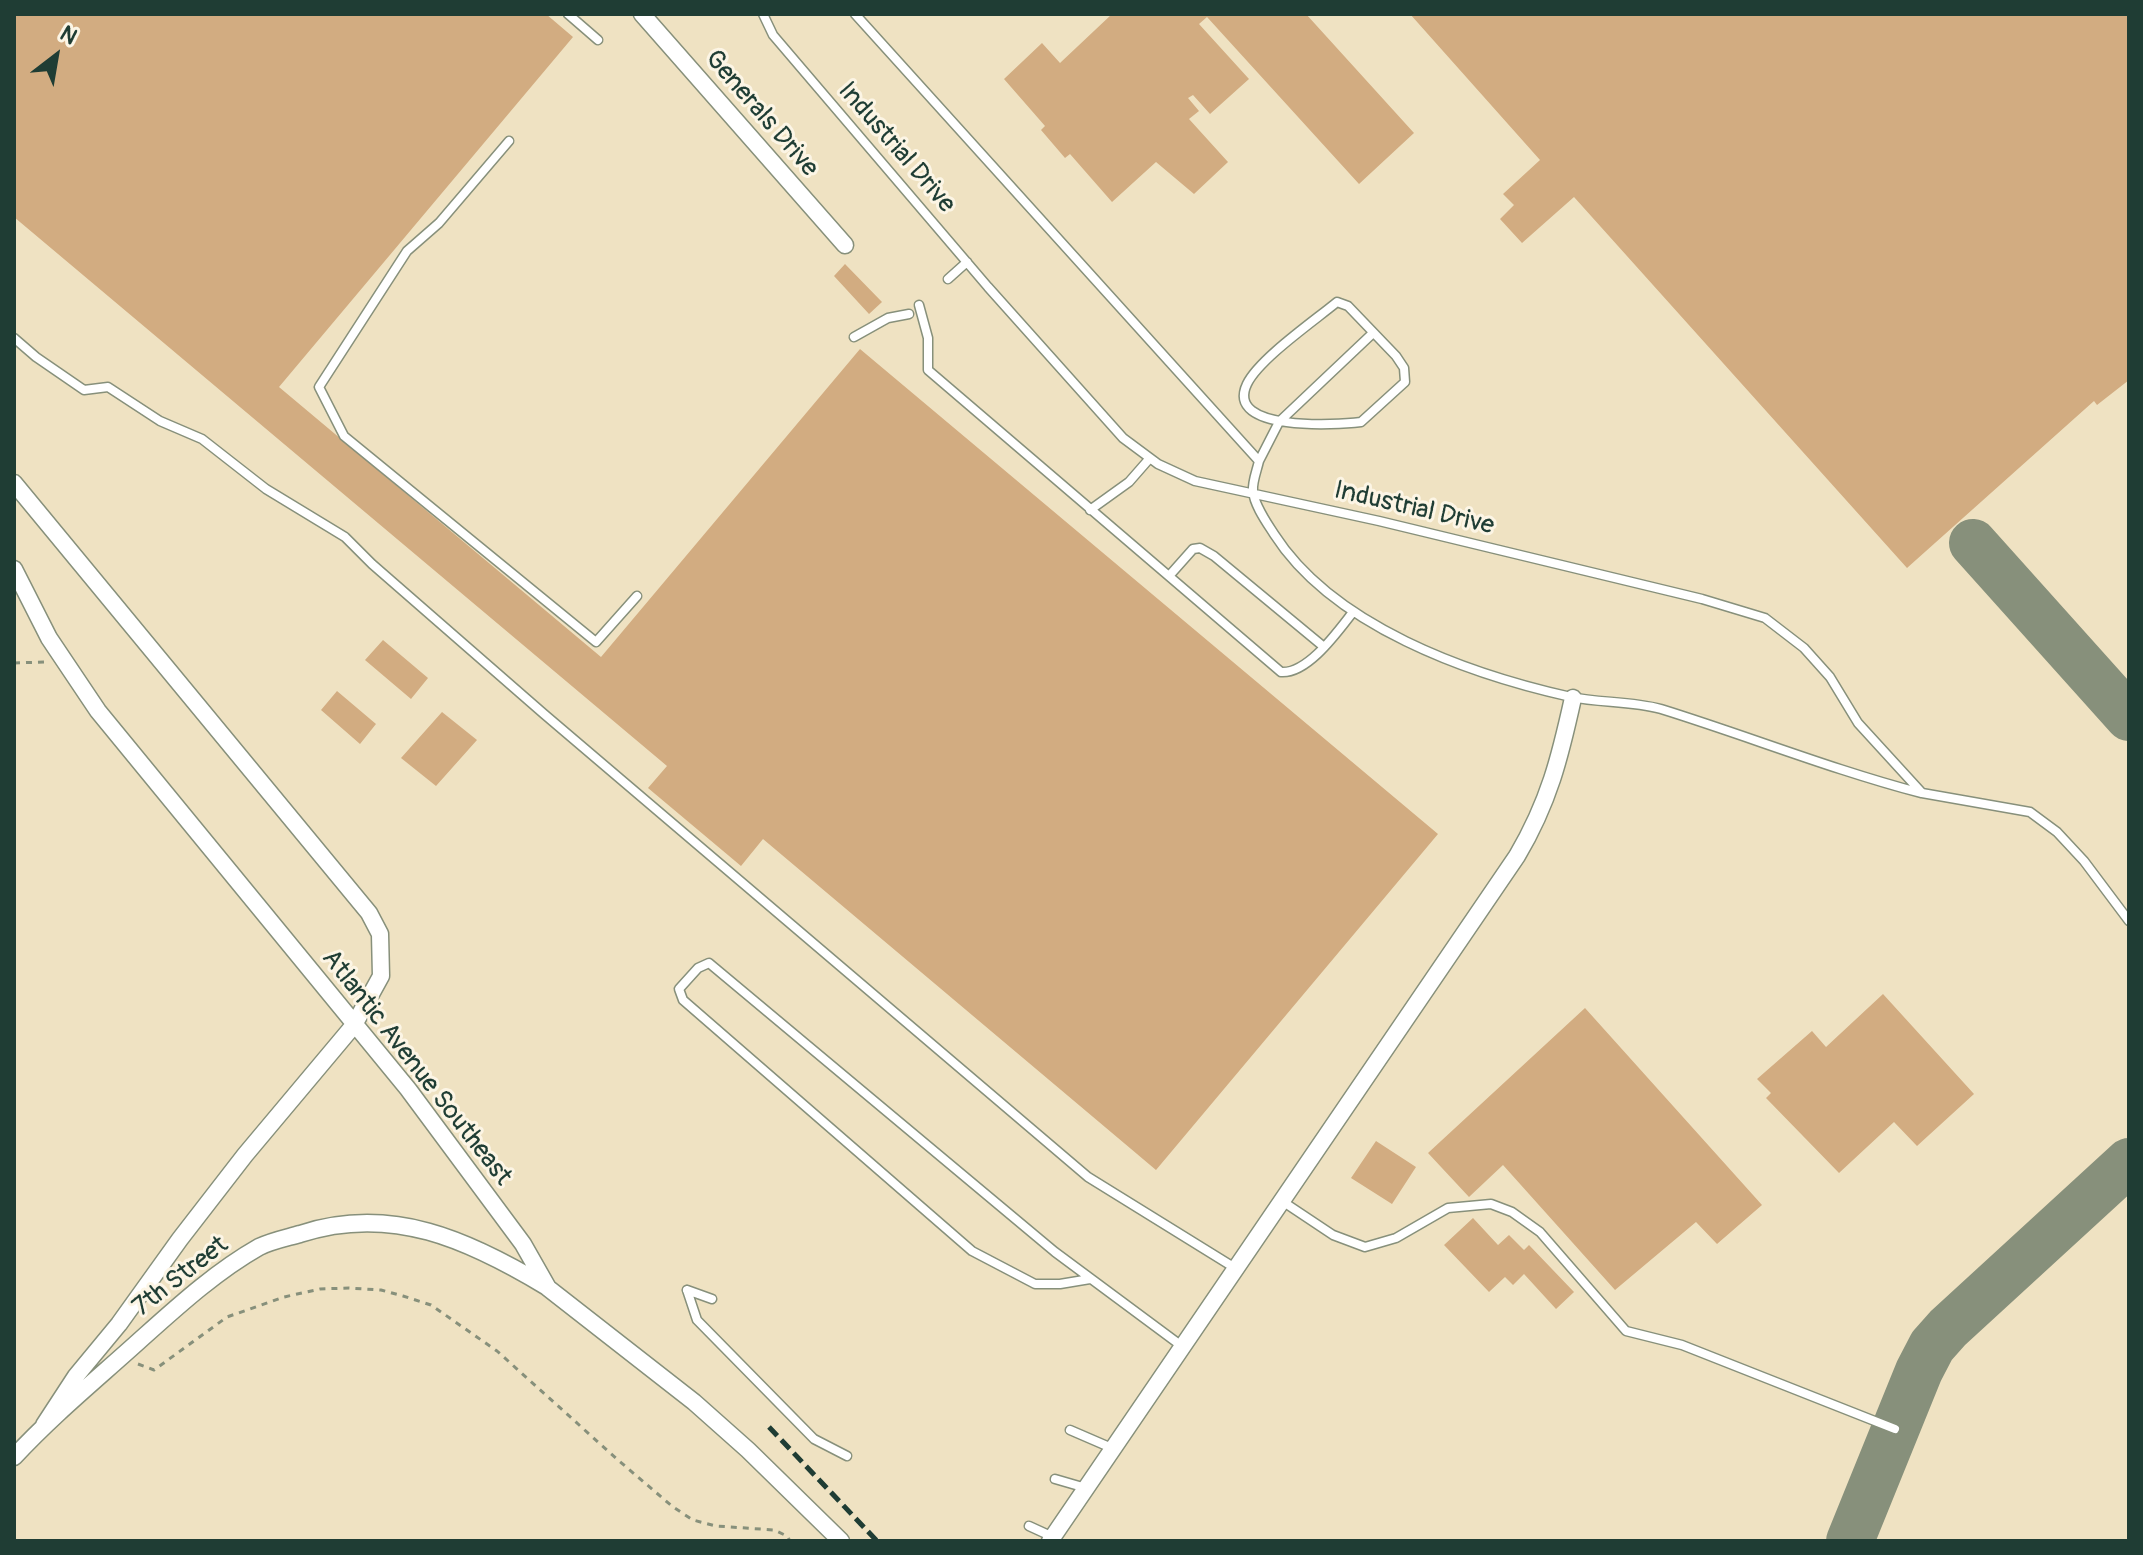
<!DOCTYPE html>
<html>
<head>
<meta charset="utf-8">
<style>
	body { margin:0 }
	#map { position:relative; width:2143px; height:1555px; overflow:hidden; background:#efe2c2; font-family:Pangolin,sans-serif }
	canvas { display:block }
	.frame { position:absolute; inset:0; border:16px solid #1f3d34; pointer-events:none }
	.north { position:absolute; left:16px; top:16px; width:80px; height:80px; -webkit-text-stroke:6px #fcf5e5; paint-order:stroke; rotate:31deg; font-size:22px; font-weight:700; line-height:32px; text-align:center; color:#1f3d34 }
	.north::after { content:''; display:block; margin:auto; width:28px; height:36px; background:#1f3d34; clip-path:polygon(50% 0,100% 100%,50% 72%,0 100%) }
</style>
</head>
<body>
<div id="map">
<canvas width="2143" height="1555"></canvas>
<div class="frame"></div>
<div class="north">N</div>
</div>
<script>
const ctx = document.querySelector('canvas').getContext('2d');
ctx.lineJoin = 'round';
function trace(path, color, width, dash) { ctx.strokeStyle = color; ctx.lineWidth = width; ctx.lineCap = dash ? 'butt' : 'round'; ctx.setLineDash(dash || []); ctx.stroke(path); }
function fill(path, color) { ctx.fillStyle = color; ctx.fill(path, 'evenodd'); }
function drawText(font, color, halo, rows, align = 'center') {
  ctx.font = font + ' Pangolin,sans-serif'; ctx.lineWidth = 6; ctx.setLineDash([]); ctx.textBaseline = 'middle'; ctx.strokeStyle = halo; ctx.fillStyle = color; for (const [text, x, y, turn = 0] of rows) {
    ctx.save(); ctx.translate(x, y); ctx.rotate((+turn || 0) * Math.PI / 180); ctx.textAlign = isNaN(turn) ? turn : align; if (halo) ctx.strokeText(text, 0, 0); ctx.fillText(text, 0, 0); ctx.restore();
  }
}
trace(new Path2D(`
	M1973 543 2129 717
	M1850 1541 1919 1371 1932 1346 1948 1328 2129 1162`), '#87907b', 48);
fill(new Path2D(`
	M14 14H546L573 37 279 387 601 657 860 349 1438 834 1156 1170 763 839 741 866 648 788 667 766 14 217Z
	M1112 14H1306L1414 133 1359 184 1207 17 1199 24 1249 79 1210 114 1193 95 1188 98 1199 111 1189 119 1228 162 1194 194 1156 162 1112 202 1070 154 1065 158 1041 130 1045 126 1004 79 1042 43 1060 63Z
	M1410 14H2129V380L2097 405 2094 401 1907 568 1574 197 1522 243 1500 219 1514 205 1503 194 1540 160Z
	M845 264 882 302 869 314 834 276Z
	M383 640 428 678 411 699 365 660Z
	M337 691 376 724 360 744 321 710Z
	M442 712 477 740 436 786 401 758Z
	M1883 994 1974 1094 1917 1146 1894 1122 1839 1173 1766 1098 1771 1093 1757 1079 1812 1031 1826 1047Z
	M1585 1008 1762 1205 1717 1244 1696 1222 1615 1290 1503 1165 1469 1197 1428 1153Z
	M1376 1141 1416 1167 1392 1204 1351 1178Z
	M1473 1218 1498 1245 1509 1235 1524 1250 1529 1245 1574 1292 1556 1309 1524 1274 1513 1285 1505 1277 1489 1292 1444 1245Z`), '#d2ac81');
const lane = new Path2D(`
	M568 14 598 40
	M763 14 773 35 988 287 1123 438 1158 464 1195 481 1379 521 1702 599 1765 618 1804 648 1830 677 1858 723 1922 793 2030 812 2057 832 2084 861 2129 921
	M855 14 1259 461C1257 470 1252 482 1253 491 1254 505 1267 523 1274 534 1333 626 1468 674 1571 697 1600 703 1631 701 1661 709 1748 736 1833 770 1921 793
	M509 141 439 223 407 251 319 387 344 436 596 642 637 596
	M948 279 967 262
	M1337 302 1348 306 1396 356 1404 368 1405 382 1361 422C1338 425 1224 432 1247 384 1259 359 1314 321 1337 302Z
	M919 305 928 338V370L1281 672C1308 674 1338 631 1353 612
	M854 337 888 318 909 314
	M14 338 36 357 84 390 108 387 160 421 202 439 266 489 345 537 372 564 544 714 1088 1177 1235 1268
	M1259 461 1279 422 1373 333
	M1090 510 1129 482 1150 458
	M1169 576 1193 549 1200 548 1214 556 1324 647
	M1282 1201 1333 1235 1365 1247 1396 1238 1448 1208 1491 1204 1512 1212 1540 1232 1626 1331 1682 1345 1895 1429
	M1090 1279 1060 1284H1035L972 1251 683 1000 679 989 698 968 709 963 1055 1252 1183 1347
	M687 1290 697 1320 814 1439 847 1456
	M687 1290 712 1299
	M1070 1430 1114 1449
	M1055 1479 1086 1488
	M1029 1526 1053 1537`);
const street = new Path2D(`
	M642 14 845 245
	M14 483 369 913 380 934 381 976 354 1025 245 1155 180 1239 119 1324 76 1376 44 1425
	M14 569 49 638 98 711 408 1089 523 1244 548 1288 694 1402 748 1450 841 1541
	M14 1457C53 1415 97 1379 139 1341 177 1307 215 1272 259 1247 271 1241 286 1238 300 1234 391 1204 469 1240 547 1287
	M1050 1541 1517 856C1549 802 1560 757 1573 698`);
trace(lane, '#87907b', 11);
trace(street, '#87907b', 19);
trace(new Path2D(`
	M14 663 44 662
	M138 1364 154 1370 227 1317 284 1297 320 1289 349 1288 381 1290 403 1296 431 1305 497 1351 618 1460 673 1507 693 1520 716 1526 774 1530 787 1536 790 1541`), '#87907b', 3, [6, 6]);
trace(lane, '#fff', 8);
trace(street, '#fff', 16);
trace(new Path2D(`
	M769 1427 877 1541`), '#1f3d34', 5, [12, 6]);
drawText('26px', '#1f3d34', '#fcf5e5', [
	["Generals Drive",761,114,49],
	["Industrial Drive",896,148,49],
	["Industrial Drive",1414,509,13],
	["Atlantic Avenue Southeast",416,1068,52],
	["7th Street",181,1277,-38]
]);
</script>
</body>
</html>
